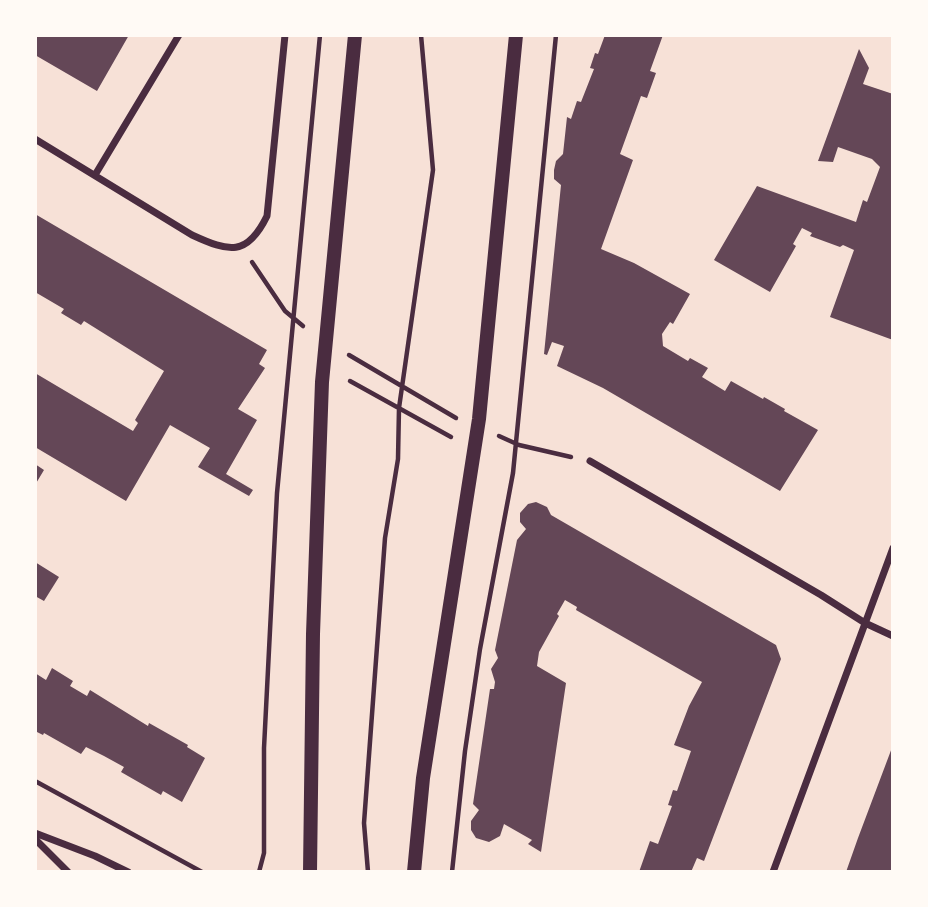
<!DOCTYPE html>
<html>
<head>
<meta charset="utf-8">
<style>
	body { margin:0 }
	#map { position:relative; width:928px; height:907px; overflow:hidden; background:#f7e1d7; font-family:"Roboto Condensed",sans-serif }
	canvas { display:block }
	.frame { position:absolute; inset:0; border:37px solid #fffaf5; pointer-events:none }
</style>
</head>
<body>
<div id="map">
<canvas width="928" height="907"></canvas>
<div class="frame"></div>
</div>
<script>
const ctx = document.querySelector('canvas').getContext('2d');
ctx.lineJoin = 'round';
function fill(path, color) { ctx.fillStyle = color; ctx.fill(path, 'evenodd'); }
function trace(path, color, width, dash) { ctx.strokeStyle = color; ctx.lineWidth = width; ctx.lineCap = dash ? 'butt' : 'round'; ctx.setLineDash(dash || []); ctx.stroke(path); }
fill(new Path2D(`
	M35 35H129L97 91 35 55Z
	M605 35H663L650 71 656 73 647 98 641 96 620 154 633 160 601 249 634 263 690 294 673 324 670 322 662 334 663 346 688 361 690 358 708 368 702 377 725 391 731 381 763 399 764 397 785 409 784 411 818 430 780 491 603 388 557 366 564 346 552 342 547 355 544 354 561 185 554 179V170L556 161 563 154 567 117 571 119 577 101 581 102 594 69 590 68 595 53 598 54Z
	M859 49 869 68 863 84 893 94V340L830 317 854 250 843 245 840 247 810 236 812 233 802 228 793 244 796 246 770 292 714 260 757 186 856 222 863 200 867 202 880 167 872 159 838 147 833 162 818 161Z
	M35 214 267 350 259 364 265 368 238 409 257 420 226 474 253 490 249 496 198 467 210 448 170 425 126 501 35 447V373L133 431 138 423 135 420 164 371 84 321 81 325 61 313 64 309 35 292Z
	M35 464 44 470 35 485Z
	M536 502 547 507 551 515 776 645 781 659 704 861 697 858 691 872H639L650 841 658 844 672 806 668 805 673 790 677 791 691 751 674 745 689 706 702 682 576 610 577 607 565 600 557 614 559 616 539 652 537 666 566 683 541 852 528 844 532 840 504 824 500 836 489 842 476 838 471 830V821L479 810 473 804 490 689H494L495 682 491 669 498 658 495 650 517 540 526 529 520 522V513L528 504Z
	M35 562 59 577 44 601 35 596Z
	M52 668 73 681 70 686 87 696 90 690 148 726 149 723 188 745 187 747 205 758 182 802 163 791 161 795 121 772 124 767 104 756 86 747 81 754 44 733 43 735 35 731V673L46 680Z
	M893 745V872H846L858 838Z`), '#644757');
trace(new Path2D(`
	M252 262 285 311 303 326
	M349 355 456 418
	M350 381 451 437
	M499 436 519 445 571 457
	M35 781 202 872
	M259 872 264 853V748L277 493 320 35
	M368 872 364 823 385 538 398 459 399 408 433 170 421 35
	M452 872 465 751 480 649 513 473 556 35`), '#4a2c40', 4.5);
trace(new Path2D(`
	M35 139 192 235C229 252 247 257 267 216L285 35
	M95 175 179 35
	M590 461 821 595 865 623 893 636
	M35 833 95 856 128 872
	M35 839 68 872
	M773 872 893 548`), '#4a2c40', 7);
trace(new Path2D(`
	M310 872 313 634 322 382 355 35
	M414 872 423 778 479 419 516 35`), '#4a2c40', 14);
</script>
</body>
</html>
